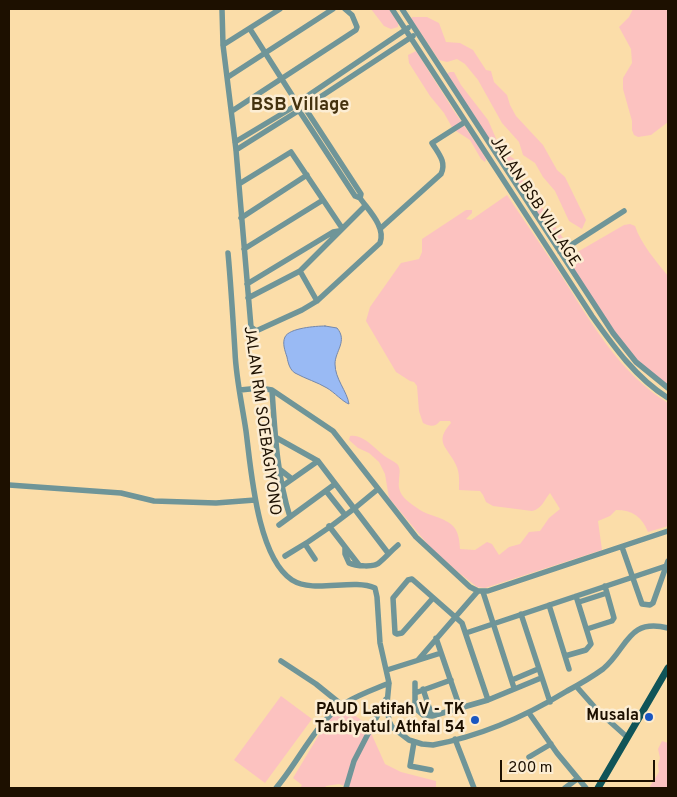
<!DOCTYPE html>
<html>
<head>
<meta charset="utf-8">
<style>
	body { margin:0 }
	#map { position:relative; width:677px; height:797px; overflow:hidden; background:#fbdda9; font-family:Overpass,sans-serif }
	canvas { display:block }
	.frame { position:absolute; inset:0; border:10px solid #1d1000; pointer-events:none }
	.scale { position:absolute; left:500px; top:760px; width:155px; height:22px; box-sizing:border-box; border:2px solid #1d1000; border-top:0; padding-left:6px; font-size:15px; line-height:18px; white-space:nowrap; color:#1d1000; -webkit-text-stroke:4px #fcedd3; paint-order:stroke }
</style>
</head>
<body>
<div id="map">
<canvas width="677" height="797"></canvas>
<div class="frame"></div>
<div class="scale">200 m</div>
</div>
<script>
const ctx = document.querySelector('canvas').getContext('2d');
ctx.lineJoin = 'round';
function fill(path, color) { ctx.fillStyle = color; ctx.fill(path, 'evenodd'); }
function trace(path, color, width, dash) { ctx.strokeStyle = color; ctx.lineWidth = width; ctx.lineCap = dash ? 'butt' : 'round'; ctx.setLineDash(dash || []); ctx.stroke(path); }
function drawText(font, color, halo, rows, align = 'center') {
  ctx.font = font + ' Overpass,sans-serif'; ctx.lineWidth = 5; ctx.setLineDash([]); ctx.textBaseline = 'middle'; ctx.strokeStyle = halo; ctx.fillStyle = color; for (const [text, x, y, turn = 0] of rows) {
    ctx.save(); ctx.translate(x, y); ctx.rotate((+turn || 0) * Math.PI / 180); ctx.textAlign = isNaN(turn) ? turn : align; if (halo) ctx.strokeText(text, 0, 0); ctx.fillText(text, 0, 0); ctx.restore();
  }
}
fill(new Path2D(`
	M371 9H389L398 23V27L391 29 384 26Z
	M633 9H668V122L651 135 638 137 634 135 632 130V121L623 89V78L632 63 631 49 619 27 629 17Z
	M412 17H427L439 23 446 42 460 43 473 50 486 70 491 71 494 82 507 95 510 105 516 116 543 145 557 170 565 177 586 220 582 229 569 221 555 191 543 177 535 163 523 155 519 142 502 123 478 80 465 64 457 59 447 62 439 60C429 46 422 33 411 20Z
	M416 51 454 111 482 152 486 159 485 162 481 159 470 140 453 129 444 113 430 96 409 63 408 55Z
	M450 72H454L461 85 488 120 498 143 503 142 506 146 508 155 516 160 517 170 521 179 531 187 543 209 574 254 624 225 630 224 635 226C641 244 656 261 668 276V387L637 361 614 332 445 75Z
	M507 195C525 222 543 248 561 275 590 321 620 374 668 403V526L648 532C642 517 633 510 616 510L610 516 598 521 602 550 485 588 477 587 458 572 429 546 389 498 385 474 379 462 369 453 358 448 349 440 350 436C363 433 376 450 386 457 390 460 396 462 398 465 401 470 399 475 399 481 397 496 409 502 420 510 425 513 429 514 434 516 454 523 459 528 460 549L475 550 487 542 492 544 499 555 509 547 520 544 529 532 540 531 549 518 560 509 550 493C544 500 542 509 532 511L493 506 486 502 483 495 480 491 459 490C459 482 460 473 456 465 448 447 433 443 451 423L450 421H440C435 427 431 427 423 423L419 411 417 386 414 382 410 381 396 372 366 321 370 307 401 263 419 259 422 252V239L466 210H472V213L466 219 471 220Z
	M281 696 312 719 265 783 234 760Z
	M348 704 358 708 354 715 367 724 385 764 401 772 436 781V788H350L339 784 326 786 325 788H300L302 785 293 778 329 718Z
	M662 741 668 743V788H649L659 772 658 765 660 758 658 749Z`), '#fcc2c0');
const water = new Path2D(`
	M325 326 337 328C348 341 335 351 335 364 335 379 347 391 349 404 343 402 334 392 327 388 317 382 306 379 295 373 290 370 288 363 287 357 285 351 282 343 285 337 289 328 316 326 325 326Z`);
fill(water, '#99baf4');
trace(water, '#7487ab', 1);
trace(new Path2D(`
	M222 9 223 45 236 150 251 327 256 331 302 310 317 301 380 243C386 227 369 211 360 198L355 196 300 112
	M392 9 592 316C614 347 636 378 668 398
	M402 9 613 333 636 362 668 388
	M250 29 297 103
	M223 45 280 9
	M228 77 333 9
	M300 101 408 28
	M305 107 413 36
	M305 108 361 194 360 198
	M232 111 356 30 357 27 352 15 345 9
	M235 142 295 106
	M236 150 298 111
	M239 184 291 152 342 228
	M241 218 307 175
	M381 228 441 174C447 162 438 153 432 143L465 122
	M244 249 323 200
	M560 252 624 211
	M228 253C231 286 233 319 235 352 236 378 242 404 246 431 251 469 257 557 292 580 314 594 352 578 375 588L377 597 380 643 389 683 387 704 389 721 392 727 409 740 422 744 433 745C481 736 526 716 567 691 580 684 592 677 603 669 628 648 627 618 668 628
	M300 271 317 301
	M247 284 333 232 339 231
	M248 298 300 271 365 206
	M240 390 260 388 272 390 333 431 416 537 470 587 478 591H488L668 531
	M272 390C275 434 277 476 290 517
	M275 437 318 461 388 553
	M278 468 292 479
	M9 485 121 493 154 501 216 503 255 500
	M281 487 318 461
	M326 491 345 515
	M279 525 335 484
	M329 526 359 565
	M305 544 315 559
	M622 547 642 604 650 605 653 603 668 561
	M345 548V554L349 563C355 566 375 568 380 562 386 557 391 551 398 545
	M285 556C318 537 349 514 378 489
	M483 592 514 688
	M433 598 402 633 397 634 395 633 393 598 408 580 412 579 462 623 488 700
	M579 602 607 593
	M549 605 569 669
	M521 614 550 702
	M587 629 612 621 614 618 605 586
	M466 633 666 566
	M436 638 460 708
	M565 656 586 650 591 644 576 596
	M418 660 478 591
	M281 661 316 684 342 705
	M387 670 441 653
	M512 680 538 669
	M415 683V708L423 715 432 716 488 700 541 678
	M576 686 598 711 627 737
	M423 689 432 716
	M415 693 451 680
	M529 713 557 753 586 788
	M455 739 474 788
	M414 742 410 766 431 770
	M529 757 551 744
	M276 788C298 763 318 718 347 702 360 694 375 689 389 683
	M346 788 354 761 386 699
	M565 788 577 779`), '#6f9598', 5.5);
trace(new Path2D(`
	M598 788 668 668`), '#105458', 7);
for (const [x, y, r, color] of [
	[649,717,5,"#1956c1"],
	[475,720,5,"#1956c1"]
]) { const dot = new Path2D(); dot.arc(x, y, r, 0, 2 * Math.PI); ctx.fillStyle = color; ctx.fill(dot); trace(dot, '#fcedd3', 2); }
drawText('16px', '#1d1000', '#fcedd3', [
	["JALAN BSB VILLAGE",534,202,57],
	["JALAN RM SOEBAGIYONO",261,421,82]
]);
drawText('bold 16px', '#1d1000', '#fcedd3', [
	["PAUD Latifah V - TK",465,711],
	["Tarbiyatul Athfal 54",465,729],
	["Musala",639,717]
], 'right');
drawText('bold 18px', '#44320f', '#fcedd3', [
	["BSB Village",300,106]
]);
</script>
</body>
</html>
